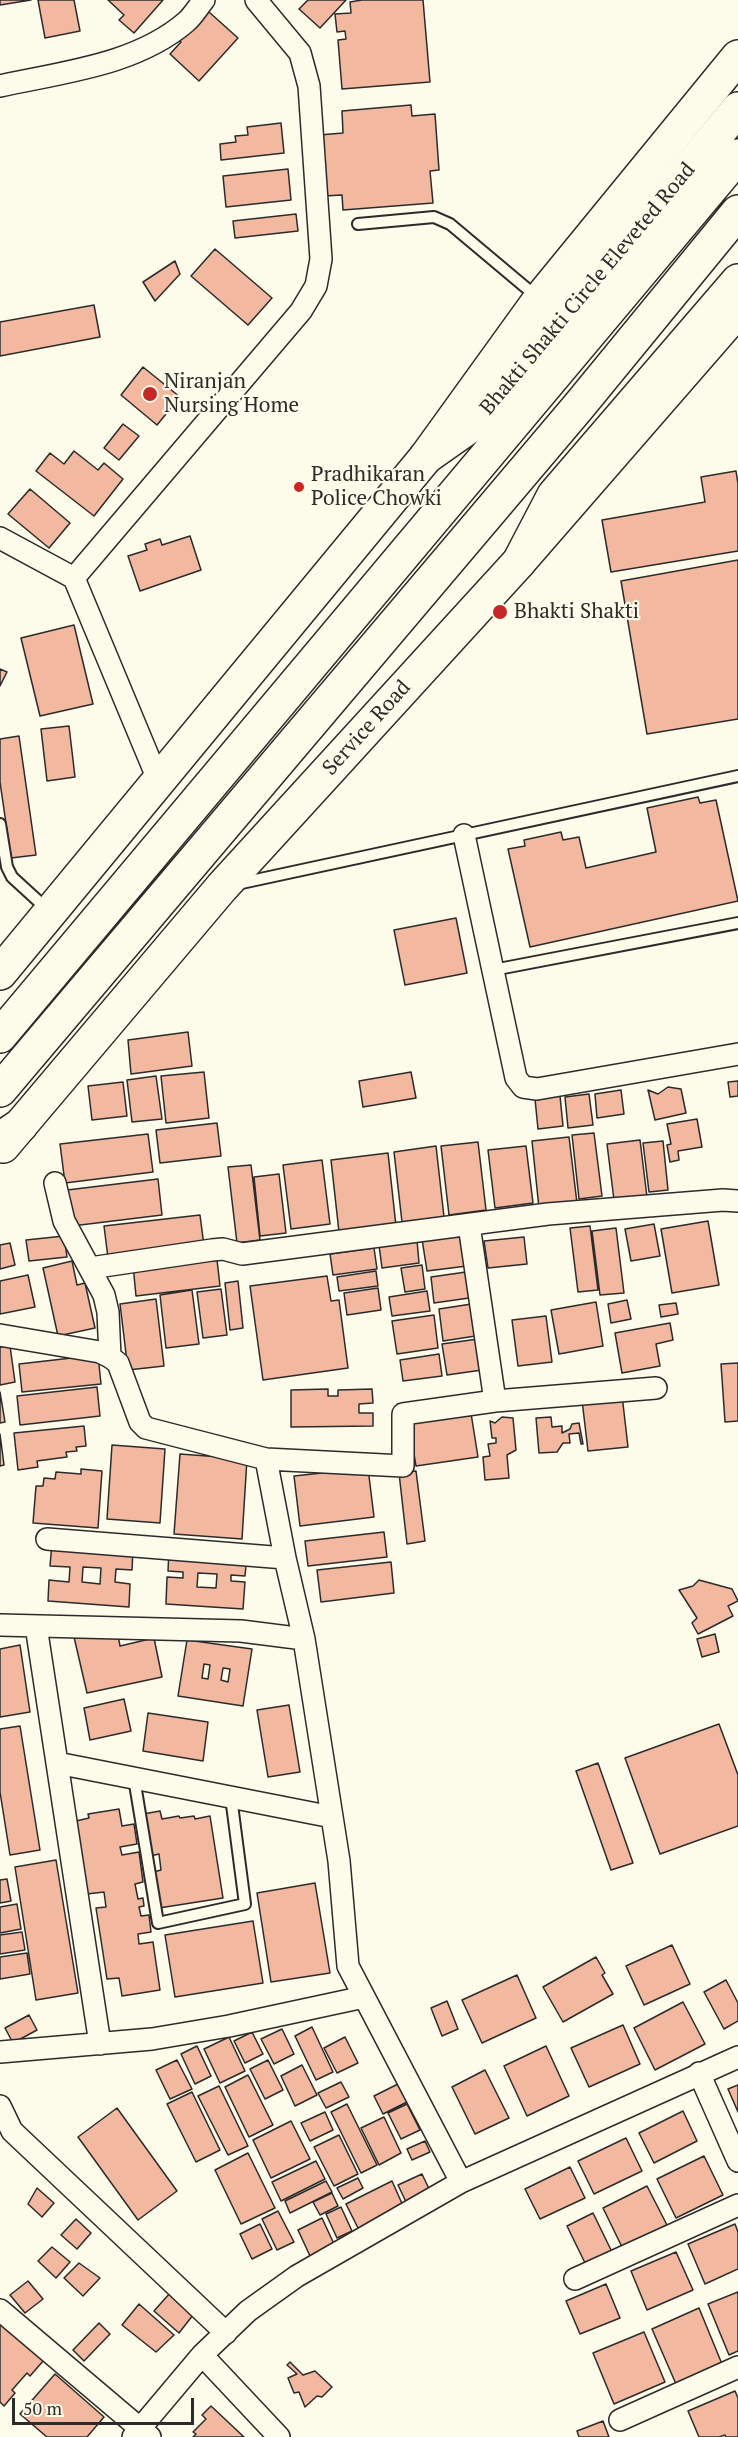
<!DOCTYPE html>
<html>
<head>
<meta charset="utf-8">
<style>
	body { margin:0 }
	#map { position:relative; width:738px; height:2437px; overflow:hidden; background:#fdfbea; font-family:"PT Serif",serif }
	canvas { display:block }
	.scale { position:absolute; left:12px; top:2398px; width:182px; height:27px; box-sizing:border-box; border:3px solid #2b2b2b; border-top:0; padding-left:8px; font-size:18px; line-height:21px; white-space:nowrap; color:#2b2b2b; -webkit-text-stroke:4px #fdfbea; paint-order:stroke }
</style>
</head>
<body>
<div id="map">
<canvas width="738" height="2437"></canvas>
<div class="scale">50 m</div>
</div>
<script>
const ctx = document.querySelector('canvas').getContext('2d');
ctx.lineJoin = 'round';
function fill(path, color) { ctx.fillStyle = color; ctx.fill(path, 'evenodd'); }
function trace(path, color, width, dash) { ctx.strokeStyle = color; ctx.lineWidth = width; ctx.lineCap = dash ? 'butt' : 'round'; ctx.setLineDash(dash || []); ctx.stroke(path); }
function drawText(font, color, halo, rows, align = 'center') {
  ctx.font = font + ' "PT Serif",serif'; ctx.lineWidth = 4.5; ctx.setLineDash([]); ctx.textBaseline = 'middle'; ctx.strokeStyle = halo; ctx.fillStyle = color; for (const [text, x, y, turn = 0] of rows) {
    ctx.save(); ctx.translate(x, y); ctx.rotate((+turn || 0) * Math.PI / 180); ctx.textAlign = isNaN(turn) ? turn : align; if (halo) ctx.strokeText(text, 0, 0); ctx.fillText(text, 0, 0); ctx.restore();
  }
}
const building = new Path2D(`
	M0 0H31L0 5Z
	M38 0H74L80 31 45 38Z
	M108 0H163L134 33 119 20 124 15Z
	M308 0H346L320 28 299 9Z
	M362 0H423L430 82 342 89 338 40 346 39 345 31 337 32 335 14 351 13 350 2Z
	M209 12 238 38 199 81 170 54 181 42 179 40Z
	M411 105 412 116 435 114 439 170 430 171 433 203 343 210 342 195 324 196 319 135 343 133 342 111Z
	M281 123 284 153 221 160 220 144 236 142 235 136 248 135 247 127Z
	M288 169 291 200 226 207 223 176Z
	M296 214 298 231 235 238 233 221Z
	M215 249 272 298 248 325 191 276Z
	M175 261 180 274 155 301 143 282Z
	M94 305 100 337 0 356V322Z
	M143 367 180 397 157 425 121 395Z
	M123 424 139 436 119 460 104 448Z
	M74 451 98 470 104 463 123 479 94 516 36 471 50 453 64 464Z
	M736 471 738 484V551L611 572 602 520 705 502 701 477Z
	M30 489 70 523 49 548 8 514Z
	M190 536 201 570 140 591 128 556 147 550 145 544 160 539 162 545Z
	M738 560V719L647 734 621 581Z
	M74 625 93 704 40 716 21 638Z
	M0 669 7 672 0 686Z
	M69 726 75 777 47 781 41 729Z
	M19 736 36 855 11 858 0 782V739Z
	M698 797 700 803 716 800 738 901 530 947 508 849 525 846 524 840 561 832 563 840 579 837 586 868 656 852 647 808Z
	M456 918 467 973 405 985 394 930Z
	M188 1032 192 1066 131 1074 128 1040Z
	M204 1072 209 1118 166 1123 161 1076Z
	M411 1072 416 1098 363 1107 359 1081Z
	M156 1076 162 1119 132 1122 127 1080Z
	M738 1081V1096L730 1097 728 1082Z
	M123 1082 127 1116 92 1120 88 1086Z
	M668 1087 681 1089 686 1113 655 1120 648 1090 658 1094Z
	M621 1090 624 1114 597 1118 595 1094Z
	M589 1094 593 1125 568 1128 565 1097Z
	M560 1096 563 1126 538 1129 535 1099Z
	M697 1119 702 1147 678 1151 679 1160 670 1162 667 1145 671 1144 667 1124Z
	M217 1123 221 1156 160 1163 156 1130Z
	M594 1133 602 1196 579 1199 572 1135Z
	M148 1134 153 1172 65 1183 60 1144Z
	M569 1137 577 1203 539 1208 532 1141Z
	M640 1140 647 1197 614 1200 607 1144Z
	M663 1141 668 1190 649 1192 643 1143Z
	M478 1142 486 1210 449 1215 441 1146Z
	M436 1146 444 1217 402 1222 394 1152Z
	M526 1146 533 1203 495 1208 488 1150Z
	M388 1153 396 1226 339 1232 331 1160Z
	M322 1160 330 1224 291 1229 283 1165Z
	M251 1165 260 1240 237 1243 228 1167Z
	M279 1174 286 1233 260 1236 254 1177Z
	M158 1179 162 1215 72 1226 67 1190Z
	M200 1215 204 1246 108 1258 104 1226Z
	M708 1221 719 1285 672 1293 661 1229Z
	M654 1224 660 1256 631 1261 625 1229Z
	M590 1226 598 1290 578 1292 570 1228Z
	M616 1228 624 1293 600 1295 592 1231Z
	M463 1234 467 1266 427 1271 422 1239Z
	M64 1236 67 1257 29 1261 26 1240Z
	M524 1237 527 1264 488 1268 484 1241Z
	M417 1240 419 1263 382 1268 379 1245Z
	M10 1243 15 1265 0 1269V1245Z
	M374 1248 377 1269 333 1275 330 1254Z
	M216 1251 220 1286 136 1296 133 1265Z
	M72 1261 77 1285 85 1283 95 1328 58 1336 43 1268Z
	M422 1265 425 1289 405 1292 401 1268Z
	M376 1271 378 1286 339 1291 337 1277Z
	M473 1271 476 1297 434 1303 431 1277Z
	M28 1275 35 1307 0 1314V1281Z
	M327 1276 331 1301 339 1300 348 1368 263 1380 250 1286Z
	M238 1281 243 1328 230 1330 225 1283Z
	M378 1288 381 1310 347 1315 344 1293Z
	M221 1289 227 1335 203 1338 197 1292Z
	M192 1290 199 1344 166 1348 160 1295Z
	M427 1291 430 1311 392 1316 389 1297Z
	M156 1299 164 1366 128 1370 120 1304Z
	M627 1300 631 1319 611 1323 608 1304Z
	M596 1302 603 1346 559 1354 551 1310Z
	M478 1303 482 1335 443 1341 439 1309Z
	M676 1303 678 1314 661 1317 659 1305Z
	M434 1315 438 1348 397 1354 392 1321Z
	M546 1316 552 1362 518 1366 512 1320Z
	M670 1323 673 1340 656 1344 660 1366 622 1373 615 1333Z
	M478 1339 482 1370 447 1375 442 1344Z
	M10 1346 15 1382 0 1385V1347Z
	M439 1354 442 1376 403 1381 400 1360Z
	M98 1355 101 1384 22 1392 19 1364Z
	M738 1363V1421L725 1422 721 1364Z
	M97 1387 100 1416 20 1425 17 1396Z
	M328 1389V1396H338V1390L372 1389 373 1403 359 1404V1413H373V1426L291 1427V1390Z
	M0 1392 5 1422 0 1423Z
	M622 1395 628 1447 588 1451 582 1400Z
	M470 1407 478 1457 416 1466 408 1416Z
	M502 1417 513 1418 516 1450 507 1455 509 1478 485 1480 483 1457 490 1456 488 1444 496 1443V1438H492L490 1421 495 1423Z
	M551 1417 552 1427 562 1426V1433L570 1429 572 1424 579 1423 583 1444H581L579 1433 569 1434 570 1443H563L557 1452 539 1453 536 1418Z
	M84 1426 86 1446 76 1447 77 1451 66 1452 67 1457 37 1461 38 1467 18 1470 14 1433Z
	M0 1434 4 1465 0 1466Z
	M112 1445 165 1449 160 1523 107 1519Z
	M180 1454 247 1459 242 1539 174 1534Z
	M368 1468 374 1517 300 1526 294 1476Z
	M81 1469 102 1471 98 1528 33 1523 36 1486H43L44 1478 55 1479 56 1472 81 1474Z
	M416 1471 425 1541 407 1544 399 1473Z
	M384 1532 387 1557 308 1566 305 1541Z
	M52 1543 133 1549 132 1570 116 1569 115 1582 130 1584 129 1607 48 1601 49 1580 69 1582 70 1567 50 1566ZM83 1567 101 1568 100 1584 82 1582Z
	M169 1550 247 1555 245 1576 231 1575V1581L245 1582 243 1609 166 1604 167 1577 183 1578V1572L168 1571ZM198 1573 217 1574 216 1588 197 1587Z
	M391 1562 394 1593 321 1602 317 1570Z
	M699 1580 732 1589 738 1601 728 1606 733 1616 698 1634 692 1623 697 1618 679 1590 693 1586Z
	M715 1634 719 1652 702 1657 697 1639Z
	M118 1635 120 1646 154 1638 162 1677 87 1693 74 1637Z
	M187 1640 252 1649 243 1706 178 1696ZM204 1664 210 1665 208 1679 202 1678ZM223 1668 230 1669 228 1682 221 1680Z
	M20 1645 30 1712 0 1717V1649Z
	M124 1699 131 1731 90 1740 84 1708Z
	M289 1705 300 1772 268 1777 257 1710Z
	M148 1713 208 1722 203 1761 143 1751Z
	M719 1724 738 1775V1826L660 1854 625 1758Z
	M20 1726 40 1850 10 1855 0 1792V1729Z
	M598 1763 633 1863 611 1870 576 1771Z
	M119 1809 122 1826 134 1824 137 1844 120 1847 122 1855 139 1852 143 1882 135 1884 138 1899 143 1898 144 1906 139 1907 141 1916 149 1915 151 1932 138 1934 139 1944 153 1942 160 1990 122 1996 119 1978 107 1979 96 1908 106 1907 104 1892 87 1894 76 1821 89 1818 88 1814Z
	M160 1811 162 1819 179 1816 180 1818 194 1816 195 1819 210 1816 223 1898 159 1908 153 1872 161 1870 159 1854 150 1856 143 1814Z
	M56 1860 78 1993 36 2000 15 1867Z
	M7 1879 11 1901 0 1903V1880Z
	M315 1883 330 1973 271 1982 257 1893Z
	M17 1904 21 1929 0 1933V1907Z
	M253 1921 263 1983 175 1997 165 1935Z
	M22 1932 25 1950 0 1954V1935Z
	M672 1945 690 1984 644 2005 626 1966Z
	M27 1953 30 1974 0 1979V1957Z
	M596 1957 605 1973 602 1975 613 1994 563 2022 543 1987Z
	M517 1975 536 2018 482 2043 462 2000Z
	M726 1980 738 2003V2021L724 2029 704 1992Z
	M447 2001 458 2029 442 2036 431 2008Z
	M683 2002 705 2044 655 2070 634 2028Z
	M29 2015 37 2030 13 2043 5 2028Z
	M623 2025 640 2064 589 2087 571 2048Z
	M312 2027 333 2072 316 2080 295 2036Z
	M282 2029 294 2054 274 2064 261 2039Z
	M252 2032 263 2054 245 2063 234 2041Z
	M229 2037 245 2071 220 2083 204 2049Z
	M345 2037 358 2063 337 2073 324 2048Z
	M197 2046 211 2076 195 2084 181 2054Z
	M546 2046 569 2096 527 2116 504 2066Z
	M177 2060 192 2089 170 2099 156 2070Z
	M268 2060 283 2090 265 2099 250 2069Z
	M302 2065 317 2095 295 2106 281 2076Z
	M485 2070 509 2118 475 2134 452 2087Z
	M248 2075 273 2125 249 2137 225 2087Z
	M341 2082 349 2097 326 2108 318 2093Z
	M398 2084 407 2102 383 2114 374 2096Z
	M738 2085V2112L728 2089Z
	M219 2086 248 2146 228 2155 198 2096Z
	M192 2092 220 2150 196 2162 167 2104Z
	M347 2104 377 2165 361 2173 331 2112Z
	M407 2104 420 2130 401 2139 388 2113Z
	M117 2108 177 2191 138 2220 78 2137Z
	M683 2111 697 2141 654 2163 639 2133Z
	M325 2112 333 2130 310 2141 301 2123Z
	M384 2117 401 2153 379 2165 361 2128Z
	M291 2121 310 2159 271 2178 253 2140Z
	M339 2135 358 2174 334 2186 314 2147Z
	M626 2138 642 2171 594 2194 578 2161Z
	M425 2141 430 2152 412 2160 407 2149Z
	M248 2153 275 2208 241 2224 215 2170Z
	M704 2156 723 2195 676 2218 657 2179Z
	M316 2161 325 2179 281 2201 272 2182Z
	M570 2167 585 2198 540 2219 525 2189Z
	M422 2174 432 2195 408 2206 398 2185Z
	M358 2178 363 2188 343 2199 337 2188Z
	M326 2181 332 2192 290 2213 285 2201Z
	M392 2181 404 2208 359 2230 346 2204Z
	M647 2186 667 2225 622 2247 603 2208Z
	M37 2188 54 2203 42 2217 28 2204Z
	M332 2193 338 2206 320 2215 313 2202Z
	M341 2207 352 2231 337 2238 326 2214Z
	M278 2211 294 2242 277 2250 262 2219Z
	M593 2213 612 2252 586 2265 567 2226Z
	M322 2218 334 2244 310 2256 298 2230Z
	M76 2219 91 2233 77 2249 61 2235Z
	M260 2224 272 2249 252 2259 240 2234Z
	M735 2224 738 2232V2269L705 2284 688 2244Z
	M52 2247 70 2262 56 2278 38 2261Z
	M676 2252 693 2290 647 2310 631 2271Z
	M79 2263 100 2278 83 2296 64 2278Z
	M28 2281 43 2299 25 2313 10 2295Z
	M606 2284 620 2318 580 2334 566 2301Z
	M738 2292V2351L729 2355 708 2304Z
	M170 2293 193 2315 179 2333 154 2311Z
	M139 2304 174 2335 156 2352 122 2325Z
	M699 2308 722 2364 676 2384 652 2329Z
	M0 2322 44 2360 30 2376 27 2373 12 2390 15 2393 4 2406 0 2402Z
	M99 2323 110 2334 84 2361 73 2350Z
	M644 2332 665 2382 614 2404 593 2353Z
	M290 2362 303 2375 315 2371 332 2387 322 2397 317 2396 305 2407 299 2392 294 2393 288 2378 297 2374 287 2365Z
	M55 2374 104 2417 87 2437H47L20 2414Z
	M735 2391 738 2398V2437H726L725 2435 719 2437H699L688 2411Z
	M211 2406 244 2437H193L196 2434 193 2432 206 2419 202 2415Z
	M603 2421 609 2437H579L577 2431Z`);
fill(building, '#f2b8a0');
trace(building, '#2b2b2b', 1.5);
const service = new Path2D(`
	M358 224 434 217 450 224 537 297
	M0 824 7 867 12 877 48 910
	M237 884 738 776
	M493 970 738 923
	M134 1778 158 1923 245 1904 231 1797`);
const minor = new Path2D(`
	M0 86C63 72 136 65 186 22 193 16 198 7 204 0
	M0 538 74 578 159 782
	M74 578 301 311 316 286 321 259 309 86 300 53 256 0
	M464 835 516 1078 523 1087 537 1089 738 1054
	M55 1183 64 1221 104 1295 108 1312 110 1357
	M469 1225 495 1401
	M90 1268 212 1250 223 1249 242 1254 548 1214 723 1200 738 1201
	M0 1335 100 1352 110 1357 118 1363 140 1422 146 1428 266 1459 403 1466V1414L495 1401 656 1388
	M266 1459 285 1558 304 1639 339 1861 348 1966 461 2182
	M47 1539 285 1558
	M0 1625 241 1631 304 1639
	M36 1626 100 2044
	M57 1763 332 1817
	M0 2052 152 2039 229 2026 364 1997
	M699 2073 738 2161
	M0 2106 12 2131 226 2333
	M575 2279 738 2205
	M0 2310 150 2437
	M202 2355 279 2437
	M620 2420 738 2367
	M133 2437 202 2355 248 2311 297 2276 461 2182 738 2057`);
const primary = new Path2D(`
	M0 973 426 457 540 299 738 57
	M3 1146 222 887 519 562 738 310`);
const trunk = new Path2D(`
	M426 457 483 417 738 109
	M519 562 554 495 738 281
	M0 1036 738 156
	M0 1090 579 406 738 212
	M0 1139 21 1125`);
trace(service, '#2b2b2b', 14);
trace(minor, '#2b2b2b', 24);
trace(primary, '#2b2b2b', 36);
trace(trunk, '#2b2b2b', 36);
trace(service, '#fdfbea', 10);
trace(minor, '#fdfbea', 21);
trace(primary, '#fdfbea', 33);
trace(trunk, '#fdfbea', 33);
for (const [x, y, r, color] of [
	[150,394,8,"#c62828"],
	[299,487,6,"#c62828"],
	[500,612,8,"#c62828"]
]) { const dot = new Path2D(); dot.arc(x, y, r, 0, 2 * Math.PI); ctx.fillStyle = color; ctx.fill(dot); trace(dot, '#fdfbea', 2); }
drawText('21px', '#2b2b2b', '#fdfbea', [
	["Bhakti Shakti Circle Eleveted Road",588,289,-50],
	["Service Road",367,728,-48]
]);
drawText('21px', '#2b2b2b', '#fdfbea', [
	["Niranjan",164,382],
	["Nursing Home",164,406],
	["Pradhikaran",311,475],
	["Police Chowki",311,499],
	["Bhakti Shakti",514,612]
], 'left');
</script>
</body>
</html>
